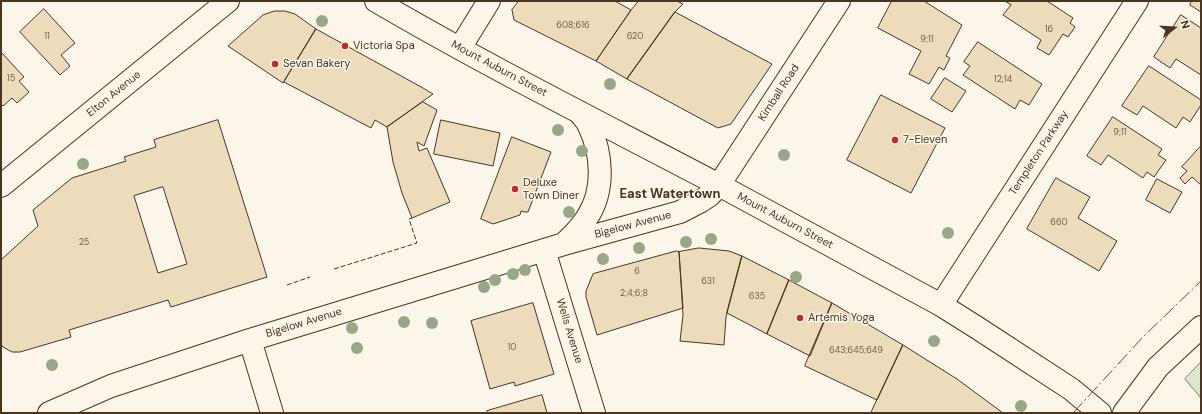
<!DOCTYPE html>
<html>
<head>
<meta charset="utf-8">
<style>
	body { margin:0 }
	#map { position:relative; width:1202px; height:414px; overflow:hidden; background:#fbf6e9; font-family:"DM Sans",sans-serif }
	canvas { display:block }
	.frame { position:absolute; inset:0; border:2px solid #4a3520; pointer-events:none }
	.north { position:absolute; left:1154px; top:8px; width:40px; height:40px; -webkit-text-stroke:3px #fbf6e9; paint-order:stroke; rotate:73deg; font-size:11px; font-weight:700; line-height:16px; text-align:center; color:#4a3520 }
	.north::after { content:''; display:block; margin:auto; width:14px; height:18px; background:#4a3520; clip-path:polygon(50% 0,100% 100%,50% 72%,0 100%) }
</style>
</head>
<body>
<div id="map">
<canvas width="1202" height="414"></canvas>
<div class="frame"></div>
<div class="north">N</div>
</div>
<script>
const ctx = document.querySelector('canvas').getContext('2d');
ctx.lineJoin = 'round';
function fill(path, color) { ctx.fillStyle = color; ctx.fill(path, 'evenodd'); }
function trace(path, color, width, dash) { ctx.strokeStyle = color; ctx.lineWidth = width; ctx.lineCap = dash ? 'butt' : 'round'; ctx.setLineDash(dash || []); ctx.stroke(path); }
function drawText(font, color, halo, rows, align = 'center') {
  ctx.font = font + ' "DM Sans",sans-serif'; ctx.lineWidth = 3; ctx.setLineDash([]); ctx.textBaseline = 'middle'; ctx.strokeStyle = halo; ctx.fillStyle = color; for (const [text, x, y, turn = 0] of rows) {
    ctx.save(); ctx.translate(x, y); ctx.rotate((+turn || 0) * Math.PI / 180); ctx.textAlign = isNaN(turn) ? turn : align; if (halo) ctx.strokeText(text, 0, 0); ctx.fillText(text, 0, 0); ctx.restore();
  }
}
const green = new Path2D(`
	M1201 362V398L1185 379Z`);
fill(green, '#dce7d0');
trace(green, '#887966', 1);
const building = new Path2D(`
	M519 1H615L631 10 596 61 514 20 512 10Z
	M639 1H677L683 4 675 12 627 79 596 61 631 10Z
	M892 1H924L962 25 946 56 950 58 944 70 939 67 929 84 909 74 921 51 878 28Z
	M1005 1H1047L1073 18 1070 23 1075 27 1068 37 1063 34 1049 55 1037 48 1041 40 1003 15 1011 5Z
	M1192 1H1201V12L1190 5Z
	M44 9 75 43 61 55 70 66 60 75 20 32Z
	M275 11H285L295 14 316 29 283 83 228 46 263 15Z
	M675 12 772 64 731 124 718 128 627 79Z
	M1181 15 1201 28V75L1176 59 1170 68 1154 57Z
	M316 29 423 88 433 94 387 127 375 120 371 128 284 82Z
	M978 42 1042 84 1029 105 1020 100 1015 109 963 75 970 66 964 62Z
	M1 52 24 77 19 81 29 92 17 103 12 98 3 106 1 104Z
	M1149 66 1201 100V105L1190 122 1183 117 1176 128 1143 106 1137 115 1122 106Z
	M945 78 966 91 952 112 931 99Z
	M881 95 945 128 911 193 847 160Z
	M423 102 437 110 424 146 417 142 419 151 427 148 450 202 412 218 402 193 393 162 387 127Z
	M1113 117 1162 149 1158 155 1166 160 1154 177 1147 172 1143 178 1108 155 1101 165 1087 156Z
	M218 120 267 277 171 307 168 300 69 330 71 337 20 352H12L3 347 1 344V260L38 226 33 210 72 178 126 161 124 157 156 147 154 140ZM163 187 187 264 158 273 134 196Z
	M441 120 500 133 493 166 434 154Z
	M512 137 551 152 528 212H525L521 211 520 215 493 224 481 219Z
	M1201 146V185L1192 177 1185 184 1180 178 1187 171 1182 167Z
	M1056 178 1090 197 1078 218 1117 241 1099 271 1027 229Z
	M1157 179 1182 192 1170 213 1146 200Z
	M699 248 729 251 742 256 726 317 724 345 680 341 683 315 679 252Z
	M677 251 679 252 683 308 597 335 586 297V291L593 274Z
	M742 256 789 280 767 334 727 313Z
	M789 280 832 303 810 356 767 334Z
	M533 303 554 374 515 386 514 382 490 389 471 321Z
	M832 303 903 345 877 400 805 366Z
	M903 345 957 379 1003 413H871Z
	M542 395 547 413H487V411Z`);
fill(building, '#ecdcbc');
trace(building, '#4a3520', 1);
const minor = new Path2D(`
	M460 48 489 1
	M1 186 228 1
	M564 244C573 235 582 227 588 216 605 189 602 153 589 126 587 121 583 117 580 113
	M544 250 594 413
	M941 305 1137 1
	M250 340 272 413
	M49 413 111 386 250 340 564 244 680 212 701 201 710 195 719 185 839 1`);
const tertiary = new Path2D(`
	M1124 413 1158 367 1201 327`);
const primary = new Path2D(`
	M376 1C487 66 603 124 717 184 792 224 866 265 941 305L976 327 1071 389 1100 413`);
trace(minor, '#4a3520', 24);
trace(tertiary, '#4a3520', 24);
trace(primary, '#4a3520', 24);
trace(minor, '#fbf6e9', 22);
trace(tertiary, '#fbf6e9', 22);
trace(primary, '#fbf6e9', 22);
trace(new Path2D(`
	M334 269 417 243 409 219 412 218
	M287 285 310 277`), '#4a3520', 1, [5, 2]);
trace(new Path2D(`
	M1073 413 1143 337 1201 281`), '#c62828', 1, [14, 3, 2, 3]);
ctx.fillStyle = '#96a887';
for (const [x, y] of [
	[322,21],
	[610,84],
	[558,130],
	[582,151],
	[784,155],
	[83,164],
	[569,212],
	[948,233],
	[711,239],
	[686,242],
	[639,248],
	[603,259],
	[525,270],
	[513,274],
	[796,277],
	[495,280],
	[484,287],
	[404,322],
	[432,323],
	[352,328],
	[934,341],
	[357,348],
	[52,365],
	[1021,406]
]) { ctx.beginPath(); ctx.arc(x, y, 6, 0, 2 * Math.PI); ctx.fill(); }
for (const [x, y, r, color] of [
	[345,46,4,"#c62828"],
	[275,64,4,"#c62828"],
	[895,140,4,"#c62828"],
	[515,189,4,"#c62828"],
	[800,318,4,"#c62828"]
]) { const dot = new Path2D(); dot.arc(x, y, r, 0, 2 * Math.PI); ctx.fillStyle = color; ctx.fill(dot); trace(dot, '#fbf6e9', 1.5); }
drawText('9px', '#725f47', null, [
	["608;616",573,26],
	["16",1049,30],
	["11",47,37],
	["620",635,37],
	["9;11",927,40],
	["15",11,79],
	["12;14",1003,80],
	["9;11",1120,133],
	["660",1059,223],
	["25",84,243],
	["6",637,272],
	["631",708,282],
	["2;4;6;8",634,294],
	["635",757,297],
	["10",512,348],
	["643;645;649",856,351]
]);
drawText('11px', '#4a3520', '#fbf6e9', [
	["Victoria Spa",353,46],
	["Sevan Bakery",283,64],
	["7-Eleven",903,140],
	["Deluxe",523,183],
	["Town Diner",523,196],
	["Artemis Yoga",808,318]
], 'left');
drawText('11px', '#4a3520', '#fbf6e9', [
	["Mount Auburn Street",499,69,28],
	["Kimball Road",779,93,-57],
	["Elton Avenue",114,94,-39],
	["Templeton Parkway",1039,153,-57],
	["Mount Auburn Street",785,221,28],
	["Bigelow Avenue",633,225,-15],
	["Bigelow Avenue",304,323,-17],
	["Wells Avenue",569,331,73]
]);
drawText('bold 13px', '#4a3520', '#fbf6e9', [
	["East Watertown",670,195]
]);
</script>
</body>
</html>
